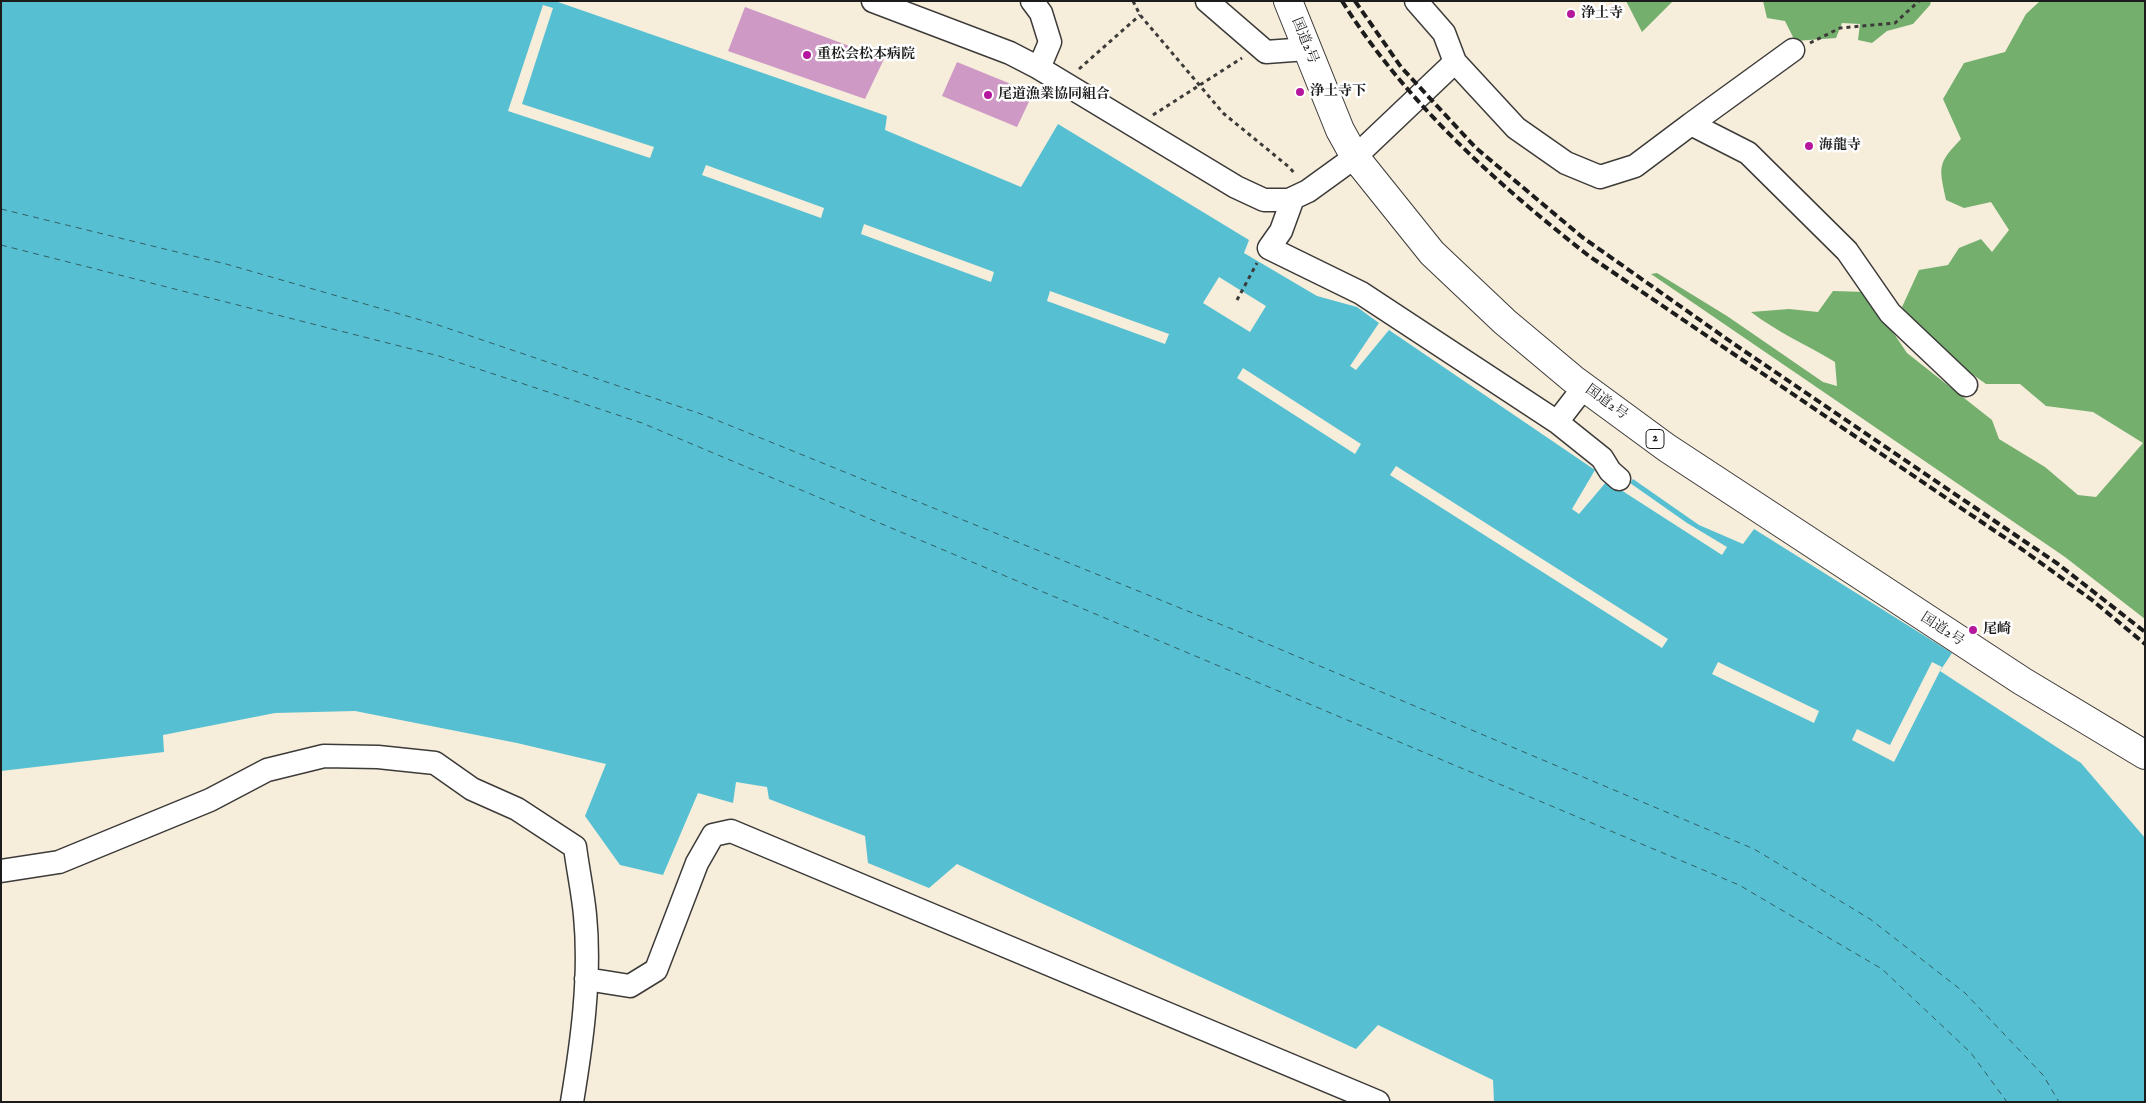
<!DOCTYPE html>
<html>
<head>
<meta charset="utf-8">
<style>
	body { margin:0 }
	#map { position:relative; width:2146px; height:1103px; overflow:hidden; background:#f6eddb; font-family:"IM FELL English",serif }
	canvas { display:block }
	.frame { position:absolute; inset:0; border:2px solid #1c1c1c; pointer-events:none }
</style>
</head>
<body>
<div id="map">
<canvas width="2146" height="1103"></canvas>
<div class="frame"></div>
</div>
<script>
const ctx = document.querySelector('canvas').getContext('2d');
ctx.lineJoin = 'round';
function fill(path, color) { ctx.fillStyle = color; ctx.fill(path, 'evenodd'); }
function trace(path, color, width, dash) { ctx.strokeStyle = color; ctx.lineWidth = width; ctx.lineCap = dash ? 'butt' : 'round'; ctx.setLineDash(dash || []); ctx.stroke(path); }
function drawText(font, color, halo, rows, align = 'center') {
  ctx.font = font + ' "IM FELL English","Noto Serif JP",serif'; ctx.lineWidth = 5; ctx.setLineDash([]); ctx.textBaseline = 'middle'; ctx.strokeStyle = halo; ctx.fillStyle = color; for (const [text, x, y, turn = 0] of rows) {
    ctx.save(); ctx.translate(x, y); ctx.rotate((+turn || 0) * Math.PI / 180); ctx.textAlign = isNaN(turn) ? turn : align; if (halo) ctx.strokeText(text, 0, 0); ctx.fillText(text, 0, 0); ctx.restore();
  }
}
fill(new Path2D(`
	M1626 1H1673L1642 32Z
	M1763 1H1931L1930 5 1913 24 1887 31 1872 43 1858 40 1860 24 1842 23 1836 38 1795 41 1785 21 1767 18Z
	M2040 1H2145V619L2065 557 1651 274 1657 273 1727 316 1823 382 1837 386 1835 362C1807 345 1777 332 1751 312L1789 309 1818 312 1833 291 1866 292 1907 353 1992 420 1999 439 2045 467 2078 495 2096 497 2143 443 2093 412 2046 406 2020 384H1986L1934 347 1902 307 1919 270 1948 265 1959 248 1981 239 1992 252 2009 230 1991 202 1964 208 1946 200C1939 166 1937 164 1961 139L1943 99 1964 63 2005 52 2026 14Z`), '#74af6e');
fill(new Path2D(`
	M1 1H555L887 116 885 130 1021 187 1058 124 1249 240 1244 253 1317 296 1357 307 1379 323 1350 366 1356 370 1389 330 1595 470 1572 509 1579 514 1607 481 1722 555 1727 547 1687 523 1630 483 1633 479 1699 525 1743 544 1754 529 1952 653 1940 671 2081 763 2145 838V1102H1494L1493 1080 1378 1025 1356 1049 957 864 929 888 868 863 865 836 769 799 767 787 736 782 733 803 698 793 663 875 620 865 585 816 606 764 517 743 355 711 275 713 163 735 164 752 1 771Z`), '#56c0d2');
fill(new Path2D(`
	M543 5 553 8 522 104 654 147 650 158 508 111Z
	M706 165 824 208 821 218 702 175Z
	M864 224 994 272 991 282 861 234Z
	M1219 277 1266 306 1250 332 1203 303Z
	M1050 291 1169 334 1165 344 1047 301Z
	M1243 368 1361 444 1355 454 1237 378Z
	M1396 466 1668 639 1662 648 1390 475Z
	M1718 662 1819 711 1814 723 1712 674Z
	M1932 662 1942 667 1894 762 1852 740 1857 729 1890 745Z`), '#f6eddb');
trace(new Path2D(`
	M1 209 226 264 438 325 704 415 1232 629 1754 849 1870 919 1965 993 2043 1075 2059 1102
	M1 245 439 356 642 423 1739 885 1882 969 1971 1053 2007 1102`), '#335e65', 1, [6, 5]);
fill(new Path2D(`
	M745 7 884 59 865 99 728 51Z
	M957 62 1033 93 1017 127 942 96Z`), '#ce99c5');
const minor = new Path2D(`
	M873 1 1010 53 1039 68 1236 187 1264 200H1289L1308 191 1355 157 1455 62
	M1032 1 1041 13 1050 42 1039 68
	M1207 1 1266 52 1307 49
	M1416 1 1444 33 1455 62 1516 128 1566 163 1600 177 1635 166 1691 124
	M1793 50 1691 124 1748 153 1847 251 1890 313 1966 385
	M1293 198 1281 231 1269 248 1361 293 1557 422 1602 458 1610 471 1619 479
	M1557 422 1584 387
	M1 871 59 862 210 800 267 770 324 756 378 757 435 763 472 789 517 809 575 847C578 870 583 893 585 915 591 976 582 1042 572 1102
	M586 979 630 986 656 970 697 863 713 835 731 831 1378 1102`);
const highway = new Path2D(`
	M1288 1 1340 130 1355 157 1432 253 1505 322 1573 379 1667 448 2022 681 2145 755`);
trace(minor, '#3d3b39', 25);
trace(highway, '#3d3b39', 30);
trace(new Path2D(`
	M1133 1 1140 15 1223 113 1289 167 1296 175
	M1810 43 1840 28 1895 23 1919 1
	M1079 69 1140 15
	M1153 115 1242 58
	M1237 300 1257 263`), '#3d3b39', 3, [4, 4]);
trace(minor, '#fff', 22);
trace(highway, '#fff', 28);
trace(new Path2D(`
	M1342 1C1406 103 1496 183 1589 256L2023 550 2092 600 2145 644
	M1355 1 1401 67 1476 148 1582 237 1734 344 2058 564 2145 632`), '#1c1c1c', 4, [8, 4]);
for (const [x, y, r, color] of [
	[1571,14,5,"#b5179e"],
	[807,55,5,"#b5179e"],
	[1300,92,5,"#b5179e"],
	[988,95,5,"#b5179e"],
	[1809,146,5,"#b5179e"],
	[1973,630,5,"#b5179e"]
]) { const dot = new Path2D(); dot.arc(x, y, r, 0, 2 * Math.PI); ctx.fillStyle = color; ctx.fill(dot); trace(dot, '#fff', 2); }
for (const [x, y, w] of [
	[1655,439,18]
]) { const box = new Path2D(); box.roundRect(x - w / 2, y - 9.5, w, 19, 4); ctx.fillStyle = '#fff'; ctx.fill(box); trace(box, '#1c1c1c', 1); }
drawText('bold 12px', '#1c1c1c', null, [
	["2",1655,439]
]);
drawText('bold 14px', '#1c1c1c', '#fff', [
	["浄土寺",1581,14],
	["重松会松本病院",817,55],
	["浄土寺下",1310,92],
	["尾道漁業協同組合",998,95],
	["海龍寺",1819,146],
	["尾崎",1983,630]
], 'left');
drawText('14px', '#1c1c1c', '#fff', [
	["国道2号",1304,41,68],
	["国道2号",1606,403,36],
	["国道2号",1942,630,33]
]);
</script>
</body>
</html>
